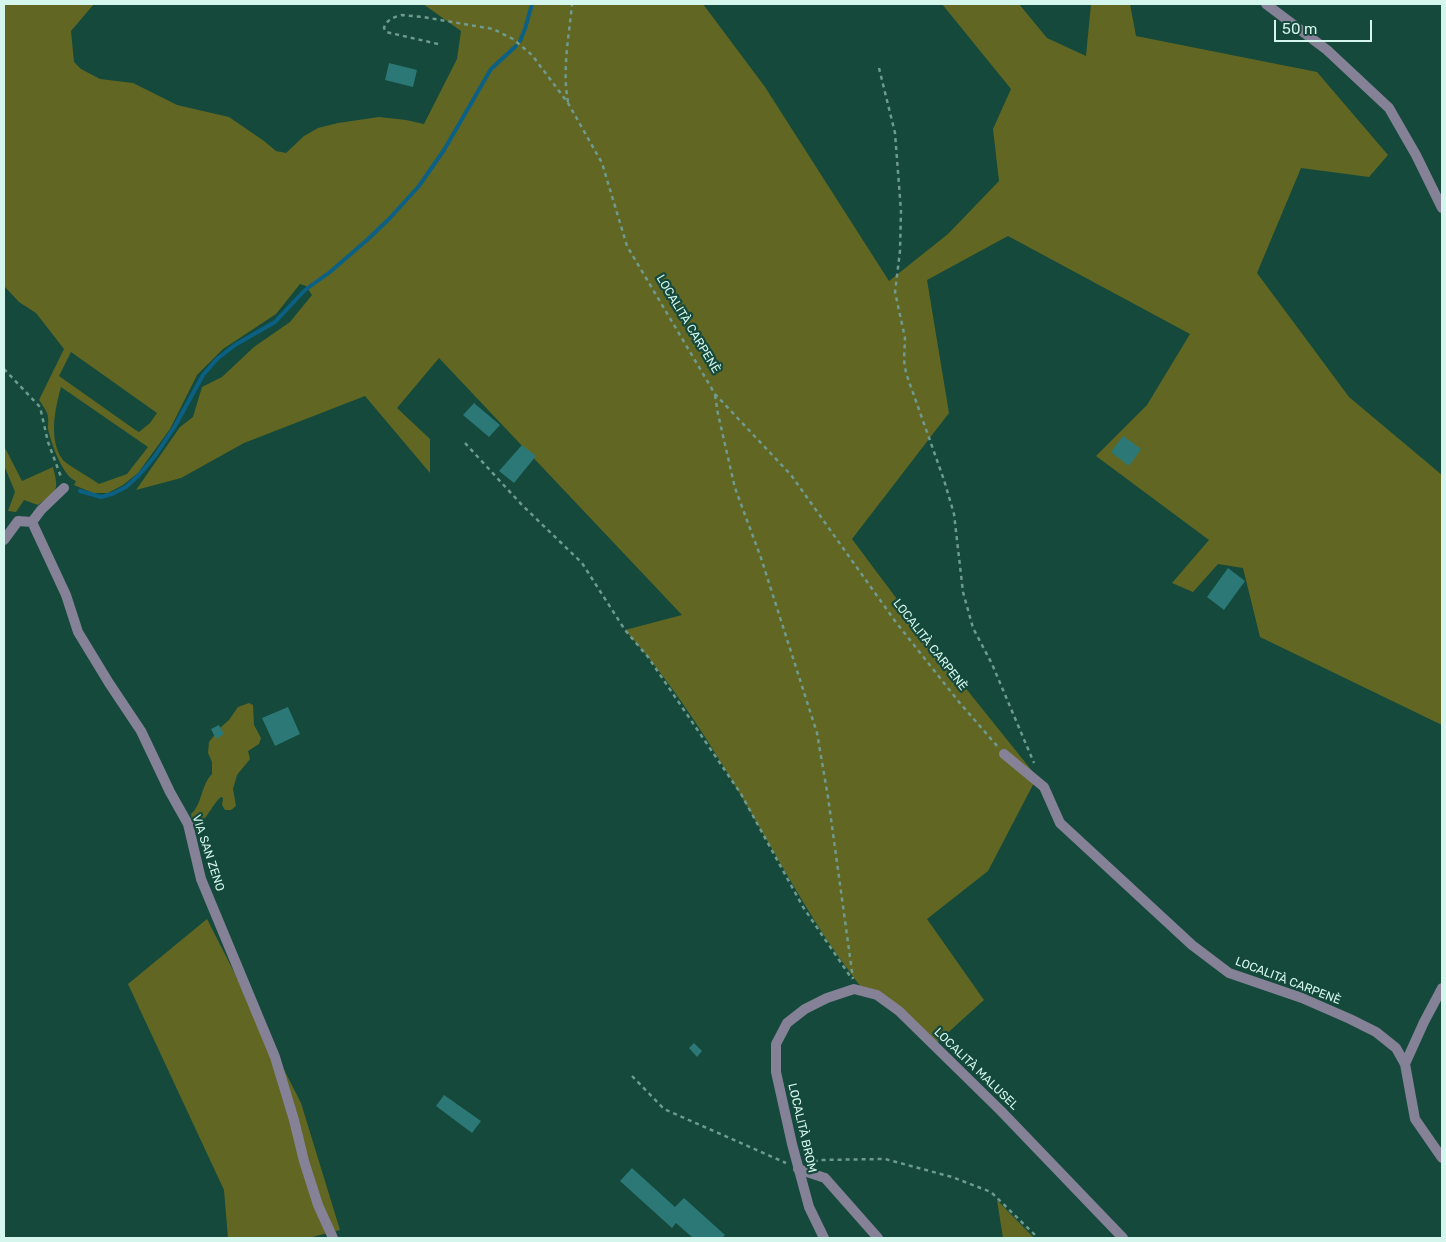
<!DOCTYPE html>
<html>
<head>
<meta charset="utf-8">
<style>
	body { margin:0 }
	#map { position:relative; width:1446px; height:1242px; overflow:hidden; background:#14493c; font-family:Rubik,sans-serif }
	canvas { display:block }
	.frame { position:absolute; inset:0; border:5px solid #d5f6ec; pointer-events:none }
	.scale { position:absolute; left:1274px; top:20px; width:98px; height:22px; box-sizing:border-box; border:2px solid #d5f6ec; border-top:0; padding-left:6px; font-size:15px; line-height:18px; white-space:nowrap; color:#d5f6ec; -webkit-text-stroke:4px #14493c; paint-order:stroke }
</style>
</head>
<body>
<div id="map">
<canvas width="1446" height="1242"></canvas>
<div class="frame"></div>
<div class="scale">50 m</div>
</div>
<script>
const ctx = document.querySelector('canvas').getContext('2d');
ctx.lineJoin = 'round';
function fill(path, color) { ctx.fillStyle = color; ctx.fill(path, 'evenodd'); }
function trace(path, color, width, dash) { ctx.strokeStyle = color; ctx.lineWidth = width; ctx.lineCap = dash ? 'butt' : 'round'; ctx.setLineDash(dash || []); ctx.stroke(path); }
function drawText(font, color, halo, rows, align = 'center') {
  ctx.font = font + ' Rubik,sans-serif'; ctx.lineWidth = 4.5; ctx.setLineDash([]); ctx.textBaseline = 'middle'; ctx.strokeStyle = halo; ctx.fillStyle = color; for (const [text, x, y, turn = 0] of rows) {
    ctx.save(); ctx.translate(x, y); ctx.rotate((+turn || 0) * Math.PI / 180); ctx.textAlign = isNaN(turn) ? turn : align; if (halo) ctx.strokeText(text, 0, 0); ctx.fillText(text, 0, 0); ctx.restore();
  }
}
fill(new Path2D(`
	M4 4H94L71 31 74 62 81 69 100 79 133 83 177 105 229 117 264 141 276 151 286 153 304 136 318 128 338 123 379 117 406 120 424 124 457 59 461 31 423 4H703L765 87 889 281 948 234 999 181 993 129 1011 89 942 4H1019L1047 38 1086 56 1091 4H1130L1136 36 1317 72 1388 155 1369 177 1301 168 1257 273 1349 397 1442 475V725L1260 637 1243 568 1218 564 1193 592 1172 583 1209 540 1096 456 1147 405 1190 334 1008 236 927 280 949 413 852 539 935 650 1037 777 988 871 927 919 984 1000 932 1047C913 1030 890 1004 866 994 849 971 831 947 816 923 755 824 703 717 625 630L682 615 439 358 397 408 430 439V473L365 396 244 443 181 478 136 490 180 427 193 417 202 387 222 377 254 347 290 322 312 295 306 286 300 284 276 314 223 349 197 375 170 429 138 473 123 485 108 493H93L74 485 76 481C63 477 51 443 48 429 48 424 49 418 47 413 45 409 42 404 39 400L64 349 36 313 19 302 4 286ZM71 352 157 413 150 423 139 432 134 429 59 376ZM61 387 148 447 127 474 99 484C91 478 69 466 63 460 48 440 55 409 61 387Z
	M4 446 22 481 53 467C59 491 58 490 38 505L24 500 16 512 8 511 15 492 4 465Z
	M249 703 253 705 254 725 261 738 259 744 248 751 250 759 237 775 233 789 236 806 231 810H225L222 805 223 798 221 797C211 805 206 824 193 826L191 814C202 805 201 785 212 774V762L208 753 209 742 220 728 229 720 238 707Z
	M207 919 301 1103 340 1230 308 1238H228L224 1190 128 984Z
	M997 1200 1034 1238H1003Z`), '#616722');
trace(new Path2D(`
	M520 41 525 29 532 4
	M80 491 101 497 112 494 126 487 139 475 155 456 175 426 203 375 217 359 235 345 275 322 305 290 330 272 367 240 389 219 419 186 444 150 491 69 516 46`), '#0b6084', 4);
fill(new Path2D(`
	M389 63 417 70 413 87 385 80Z
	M474 403 500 425 489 437 463 415Z
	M1123 436 1141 449 1129 466 1111 452Z
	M522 445 536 456 514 483 499 471Z
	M1228 568 1245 581 1224 610 1207 597Z
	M288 707 300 734 275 746 262 718Z
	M219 725 224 734 216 739 211 729Z
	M694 1043 702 1051 697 1057 689 1048Z
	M444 1095 481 1121 472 1133 436 1106Z
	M632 1168 675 1207 684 1198 725 1235 722 1238H693L676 1223 672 1228 620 1181Z`), '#2b7877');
trace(new Path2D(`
	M438 44 386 32 384 28C387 19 394 17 402 15L423 17 493 29 513 39 532 55 568 103 602 163 627 246 715 394 791 475 895 621 959 702 998 747
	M879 68 895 133 901 211 900 251 895 292 905 338 904 360 906 373 944 480 954 514 963 592 973 628 992 664 1034 763
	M568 102C562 69 569 37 572 4
	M4 369 40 407 48 442 61 477
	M715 395 718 414 735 488 761 558 817 733 828 797 853 979
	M465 443 522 505 582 563 625 630 648 657 741 794 803 907 852 979
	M632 1076 664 1109 786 1163
	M814 1162 819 1160 885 1159 952 1177 991 1192 1038 1238`), '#6f9a8f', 2.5, [4, 4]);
trace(new Path2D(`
	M32 522 66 595 78 632 109 683 141 731 170 792 188 824 201 879 275 1057 294 1120 304 1161 318 1205 333 1238
	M4 540 18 521 32 522 41 510 64 488
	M1004 754 1044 787 1060 823 1192 945 1229 973 1302 998 1350 1019 1376 1032 1396 1048 1405 1064 1415 1119 1442 1158
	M1405 1064 1424 1022 1442 988
	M798 1169 825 1178 878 1238
	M824 1238 809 1207 792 1144 776 1072V1044L787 1023 805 1009 827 998 854 989 877 995 899 1011 1001 1111 1123 1238`), '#858197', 10);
trace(new Path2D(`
	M1266 4 1327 50 1389 108 1416 155 1442 208`), '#858197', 10);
drawText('12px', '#d5f6ec', '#14493c', [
	["LOCALITÀ CARPENÈ",688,324,59],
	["LOCALITÀ CARPENÈ",930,645,52],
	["VIA SAN ZENO",208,853,72],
	["LOCALITÀ CARPENÈ",1288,981,21],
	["LOCALITÀ MALUSEL",976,1069,44],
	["LOCALITÀ BROM",802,1128,77]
]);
</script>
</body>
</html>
